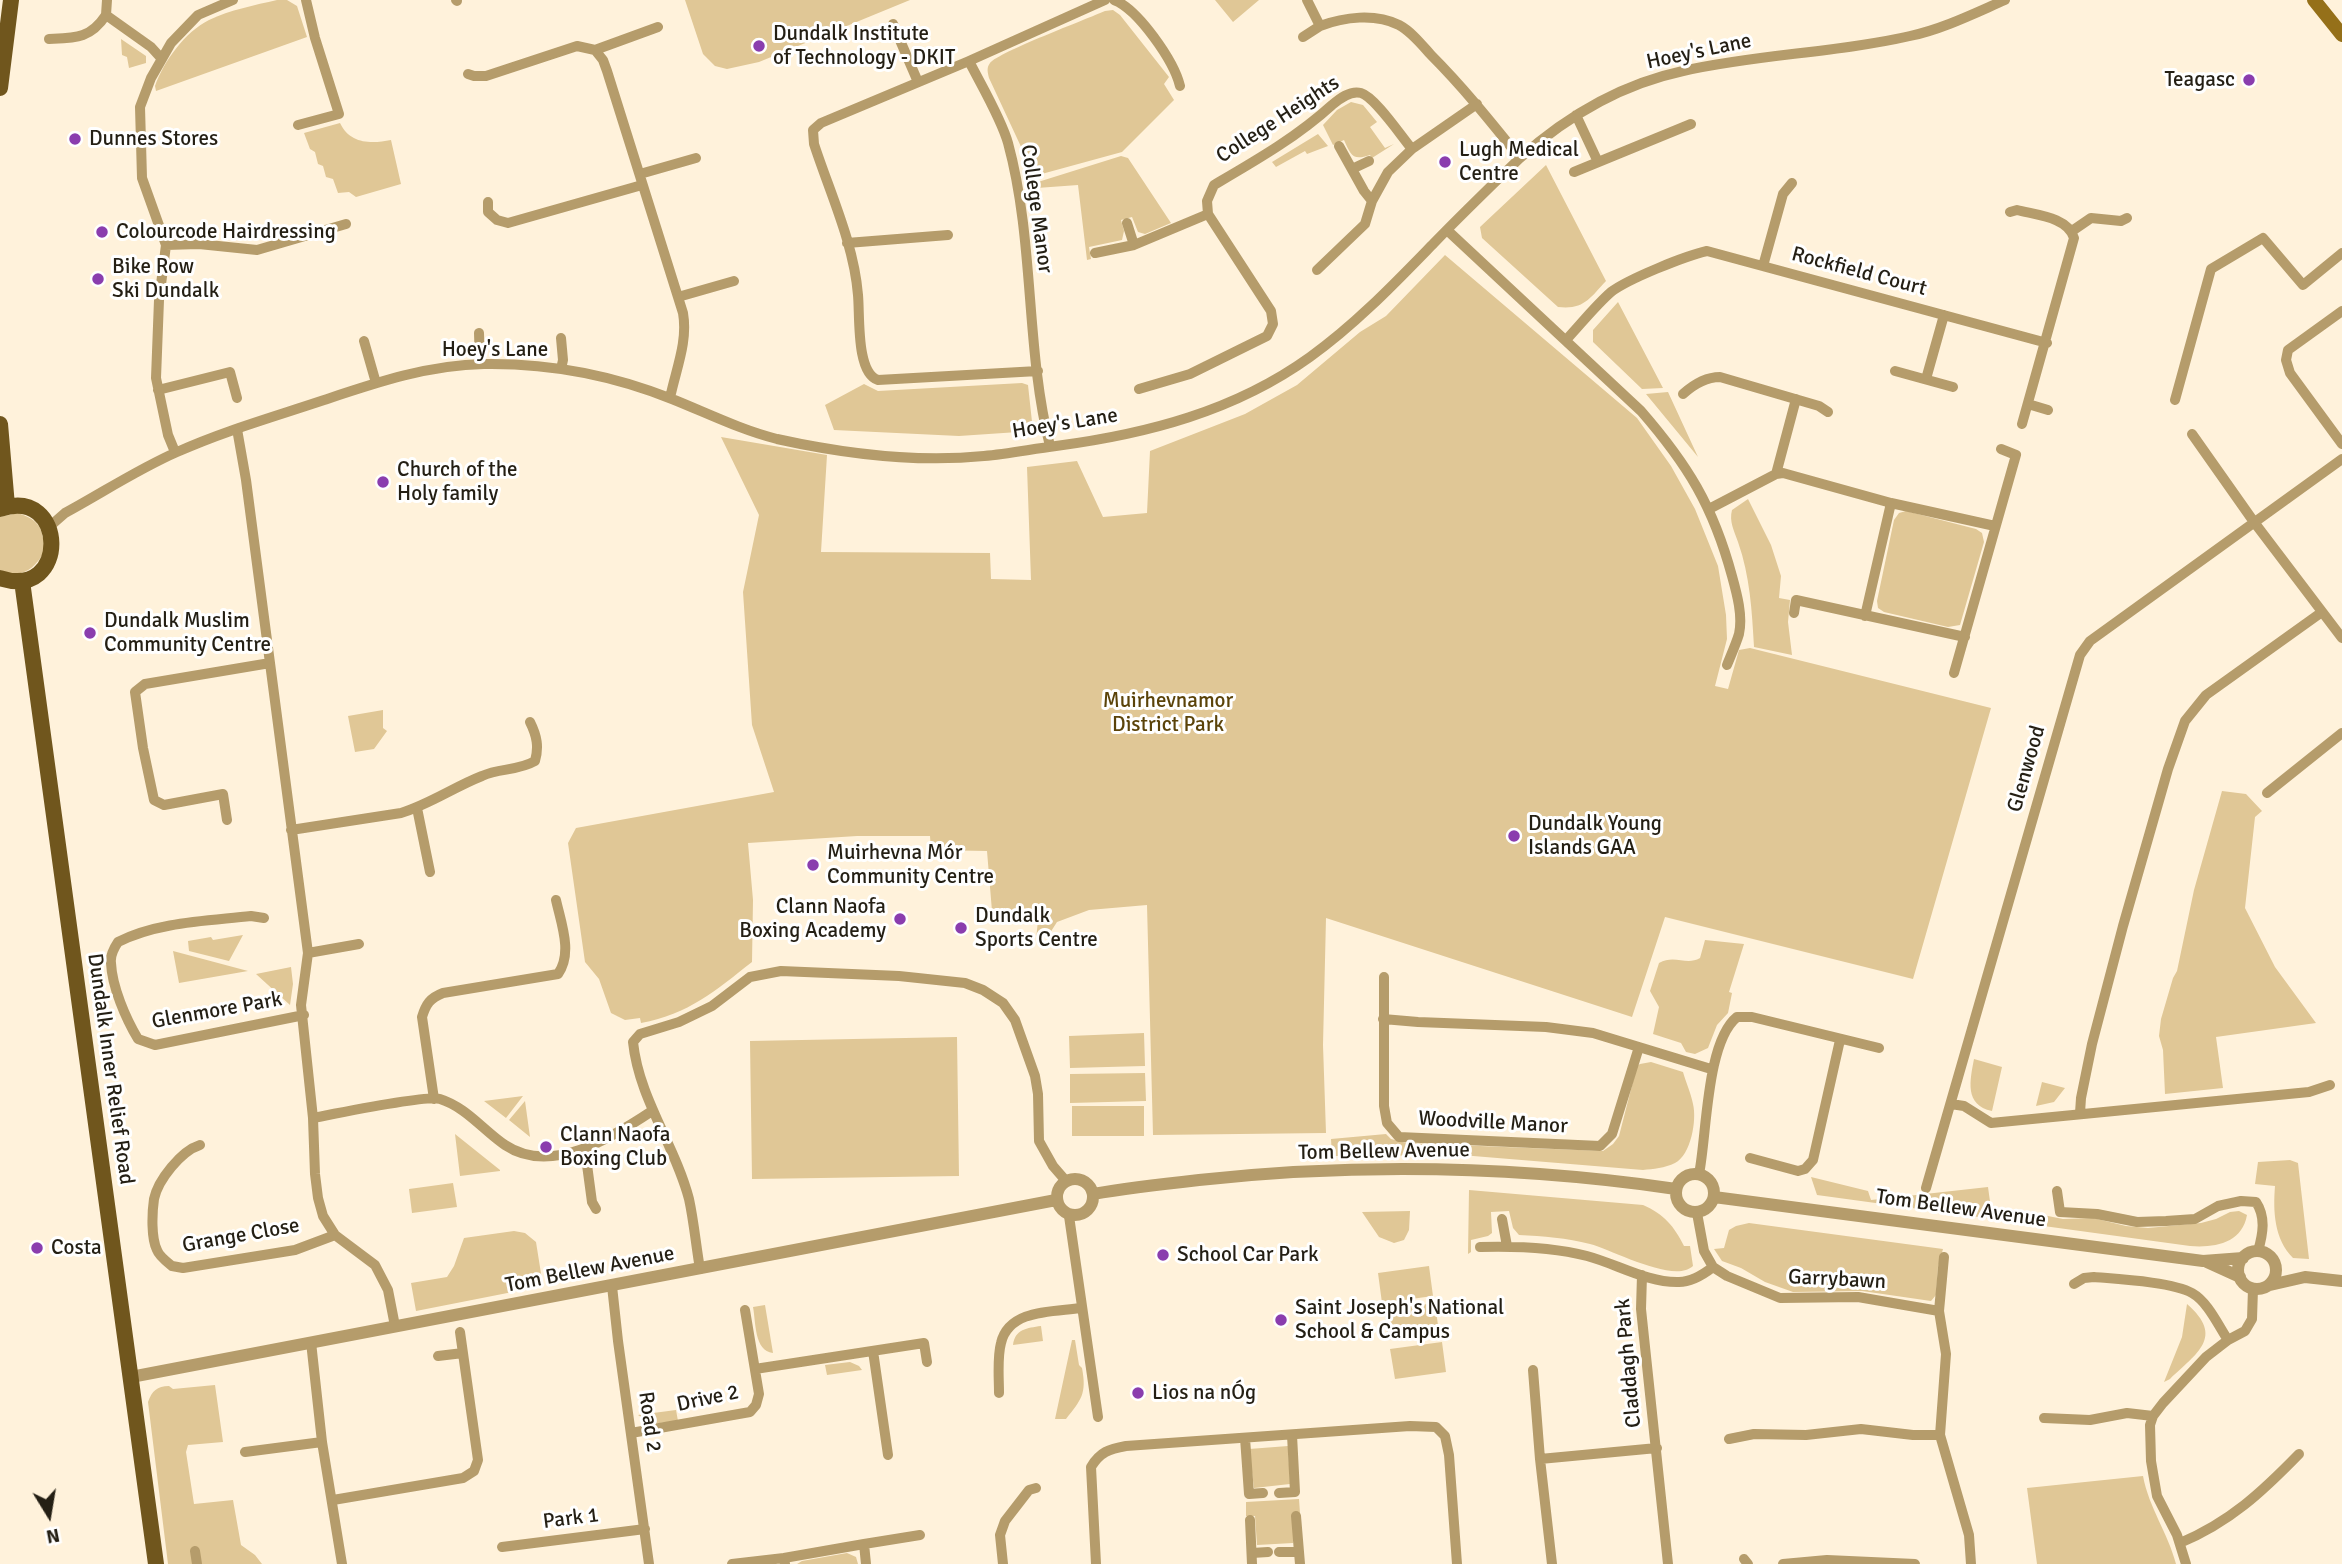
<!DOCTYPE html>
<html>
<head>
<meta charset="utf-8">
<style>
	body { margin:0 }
	#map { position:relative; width:2342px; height:1564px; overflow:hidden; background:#fff2db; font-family:Signika,sans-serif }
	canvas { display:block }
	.north { position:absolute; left:14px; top:1480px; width:70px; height:70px; -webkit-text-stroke:5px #fff; paint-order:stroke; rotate:169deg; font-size:19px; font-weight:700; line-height:28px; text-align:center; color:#241f14 }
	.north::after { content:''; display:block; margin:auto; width:24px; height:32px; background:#241f14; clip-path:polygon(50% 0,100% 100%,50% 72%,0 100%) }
</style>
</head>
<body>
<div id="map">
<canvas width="2342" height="1564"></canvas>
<div class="north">N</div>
</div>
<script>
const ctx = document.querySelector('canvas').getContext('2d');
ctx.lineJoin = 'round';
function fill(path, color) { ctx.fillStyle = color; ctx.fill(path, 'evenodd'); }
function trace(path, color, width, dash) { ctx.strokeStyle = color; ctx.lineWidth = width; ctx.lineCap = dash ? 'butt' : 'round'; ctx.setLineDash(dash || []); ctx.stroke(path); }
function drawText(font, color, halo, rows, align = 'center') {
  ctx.font = font + ' Signika,sans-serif'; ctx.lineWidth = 6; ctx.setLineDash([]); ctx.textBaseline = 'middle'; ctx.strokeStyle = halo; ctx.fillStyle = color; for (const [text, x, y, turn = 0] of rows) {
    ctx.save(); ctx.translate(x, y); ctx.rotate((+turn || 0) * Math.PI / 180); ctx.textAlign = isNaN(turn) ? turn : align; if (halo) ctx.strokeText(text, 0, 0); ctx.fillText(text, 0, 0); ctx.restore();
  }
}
fill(new Path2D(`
	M277 0H287L297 6 307 37 156 91 155 86C164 61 185 32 209 20 230 10 255 5 277 0Z
	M685 0H910L759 62 727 69 715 66 703 54Z
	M1215 0H1259L1233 22Z
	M1113 10 1120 15 1169 77 1164 84 1174 100 1122 152 1027 178 1023 151 989 78C988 73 986 68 990 63 999 52 1087 19 1105 11Z
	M121 39 146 56V63L129 68 127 57 122 55Z
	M1351 102 1363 105 1377 122 1370 127 1385 148 1394 144 1372 158 1370 155C1352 161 1351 155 1344 140L1333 145 1323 125 1337 110Z
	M340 123C350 144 371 144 391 140L401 184 356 197 349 192 338 193 333 179 326 177 323 166 318 164 315 152 310 149 304 133Z
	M1318 134 1328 146 1307 154 1305 151 1276 167 1272 162Z
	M1121 156 1128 158 1171 223 1145 234 1138 232 1132 217 1121 220 1124 231 1122 240 1089 247 1091 259 1087 260 1078 185 1037 188 1029 192 1028 189 1038 182Z
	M1546 165 1606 281C1590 298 1584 310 1558 307L1482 238 1480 227Z
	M1445 255 1637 418 1671 466 1695 509 1718 566 1726 615 1727 639 1715 686 1728 689 1739 650 1750 648 1991 708 1913 979 1665 917 1632 1017 1326 918 1323 1045 1326 1133 1153 1135 1147 905 1089 910 1057 922 1050 933 1036 940 1038 920 993 923 987 851 931 850 930 836H857L748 843 753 900 752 962C715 991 689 1014 641 1023L640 1018 625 1020 611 1013 599 979 585 962 568 843 576 828 774 792 752 725 743 592 759 515 721 437 827 455 821 552 990 553 991 579 1031 580 1027 467 1077 461 1103 517 1147 513 1150 451 1245 414 1297 385 1360 332 1386 316Z
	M1618 302 1663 388 1642 389 1593 342V330Z
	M1022 383 1028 385 1033 431 959 436 834 430 825 405 864 384 878 391Z
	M1668 392 1698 457 1646 394Z
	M1748 499 1771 545 1781 576 1779 598 1790 600 1788 622 1792 655 1754 647C1752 611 1750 576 1738 542 1734 530 1729 522 1732 510Z
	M1906 511 1976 529 1982 533 1984 542 1960 625 1948 627 1884 612 1878 608 1877 601 1894 520 1899 513Z
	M18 513C41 521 42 528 45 551 34 569 22 580 0 570V517Z
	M383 710V728L387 731 374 749 355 752 348 716Z
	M2222 791 2246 794 2262 811 2255 817 2245 908 2275 967 2316 1023 2216 1037 2223 1088 2165 1094 2163 1050 2159 1036 2161 1019 2173 978 2177 971 2194 890Z
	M243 935 229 961 189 951 188 941 211 937 213 940Z
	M1705 940 1744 944 1729 992 1732 993 1728 1013 1717 1025 1708 1048 1695 1054 1686 1052 1681 1043 1653 1034 1659 1007 1650 991 1659 963C1675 954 1686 966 1700 958Z
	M173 951 248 971 179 983Z
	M291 967 293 984 290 1005 256 974Z
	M1144 1033 1145 1066 1070 1068 1069 1036Z
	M957 1037 959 1176 752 1179 750 1041Z
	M1974 1059 2002 1067 1992 1111C1964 1105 1970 1080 1974 1059Z
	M1651 1062 1683 1072C1686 1083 1691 1093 1693 1104 1697 1120 1691 1155 1675 1163 1665 1168 1653 1169 1643 1170L1461 1155 1332 1156 1331 1139 1386 1134 1391 1139 1406 1143 1603 1151 1613 1144 1619 1136 1637 1066 1640 1064Z
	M1145 1073 1146 1101 1070 1103V1074Z
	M2042 1082 2065 1088 2054 1102 2036 1106Z
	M523 1096 506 1118 484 1101Z
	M525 1101 530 1137 509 1120Z
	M1072 1106H1144V1136H1072Z
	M455 1134 500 1170V1171L460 1176Z
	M2290 1160 2298 1163 2309 1259 2293 1258C2274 1239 2273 1211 2275 1186L2255 1184 2258 1162Z
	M1811 1177 1868 1191 1871 1200 1988 1187 1992 1216 2033 1213 2063 1219 2093 1218 2126 1226 2148 1228 2201 1223 2216 1219 2230 1212 2239 1211 2247 1215C2242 1243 2215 1248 2190 1246L1817 1195Z
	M453 1183 457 1207 412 1213 409 1189Z
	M1469 1190 1643 1205C1664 1214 1674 1226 1684 1246H1690L1693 1266C1674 1284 1613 1250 1590 1244 1567 1238 1543 1236 1519 1235L1513 1228 1509 1211 1491 1212 1492 1233 1488 1236 1471 1240V1252L1468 1254Z
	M1410 1211 1409 1230 1404 1240 1394 1243 1379 1237 1362 1212Z
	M1749 1223 1943 1249 1938 1267 1936 1295 1931 1301 1862 1291 1793 1292 1765 1282 1741 1268 1722 1261 1714 1249 1724 1248 1729 1230 1736 1226Z
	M514 1231 525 1233 536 1242 543 1286 416 1311 411 1283 447 1277 454 1266 464 1238Z
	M1429 1266 1433 1296 1382 1303 1378 1273Z
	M1435 1303 1439 1333 1388 1340 1384 1310Z
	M2187 1304C2225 1337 2197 1353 2170 1379L2164 1382 2182 1337Z
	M765 1305 773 1353C754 1351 756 1322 753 1307Z
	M1041 1326 1043 1341 1013 1345C1015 1329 1027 1328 1041 1326Z
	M1072 1340H1075L1079 1365 1082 1368C1087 1394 1081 1400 1066 1419H1055Z
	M1442 1342 1446 1372 1395 1379 1390 1349Z
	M850 1362 859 1366 862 1370 827 1375 825 1365Z
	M215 1385 223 1442 188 1445 186 1452 194 1504 233 1500 241 1545 255 1555 262 1564H168L148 1402C152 1391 157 1386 169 1386L173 1389Z
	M676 1410 678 1421 651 1424 638 1415Z
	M1288 1446 1290 1484 1254 1488 1249 1449Z
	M2143 1476C2149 1508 2168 1533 2176 1564H2037L2027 1488Z
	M1299 1499 1300 1513 1293 1543 1257 1545 1255 1516H1246V1502Z
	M847 1553 856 1557 858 1564H797L802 1561Z`), '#e0c796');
trace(new Path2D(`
	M107 0 106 15 151 47 161 58
	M456 0 457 1
	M1114 0C1138 9 1174 61 1180 86
	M1307 0 1320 26C1344 17 1375 13 1399 25 1412 32 1422 45 1431 55 1463 87 1491 122 1520 158
	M893 24 918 82
	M1303 37 1320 26
	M49 39C75 38 90 39 106 15
	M595 50 603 60 607 71 683 313C688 342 676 369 670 398
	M969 61 821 123 813 130 814 144C830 193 854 244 858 295 860 316 856 373 878 380L1038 371
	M468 74 474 76H486L577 46 595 50 658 27
	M1576 115 1598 162
	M298 125 339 114 315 38 306 0
	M1339 146 1364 191 1372 201
	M1352 169 1369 161
	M1574 172 1691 124
	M640 174 696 158
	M488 202V212L497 220 508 223 642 185
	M2010 212 2017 210C2036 215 2068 217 2074 238L2022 424
	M1208 214 1207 201 1214 185C1255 161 1297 137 1332 105 1339 99 1350 90 1361 93 1375 97 1401 136 1412 149
	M1127 223 1134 245
	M1447 230 1641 411C1688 465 1713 506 1732 576 1737 594 1743 616 1739 634 1736 644 1731 655 1727 665
	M2072 231 2091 218 2121 221 2127 218
	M847 243 948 235
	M166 245 199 244 257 250 346 224
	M1095 253 1134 245 1208 214 1271 311 1273 324 1267 336 1190 374 1139 389
	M1763 266 1783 194 1792 183
	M1317 270 1365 224 1372 201 1388 172 1412 149 1477 104
	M678 297 734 281
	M2342 311 2288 350 2286 360 2290 373 2342 444
	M479 333 480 364
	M1566 340C1581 324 1595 306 1611 292 1628 279 1685 256 1707 251L2047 343
	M364 341 376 383
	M561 369 563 360 561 338
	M1895 371 1953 387
	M1926 379 1944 315
	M158 390 230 372 237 398
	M1683 394C1693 385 1706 377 1720 377L1819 406 1828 412
	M2175 400 2211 269 2263 238 2303 285 2342 253
	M2028 404 2048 410
	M237 429 246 480 308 953 301 1005 313 1118 315 1174 318 1198 323 1216 335 1235 375 1265 388 1290 395 1326
	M2192 434 2254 522 2342 638
	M1050 446C1025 348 1035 242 1008 143 1001 118 981 85 969 61L1105 0
	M175 452 168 435 156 378 159 300 166 245 142 178 140 107 151 78 171 43 198 15 233 0
	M1776 474 1796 399
	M1709 509 1776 474 1783 473 1891 503 1995 526
	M49 527 65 513C102 493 138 469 177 452 224 431 273 417 321 401 375 383 427 365 484 364 549 363 612 375 672 399 707 413 741 430 777 439 845 454 915 463 984 456 1008 454 1032 449 1056 446 1147 434 1235 411 1310 357 1356 324 1395 283 1434 243 1462 214 1491 186 1520 158 1566 117 1622 84 1683 71 1758 54 1836 53 1910 36 1943 29 1975 13 2005 0
	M1794 613 1796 600 1965 637
	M1865 616 1891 503
	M1954 673 2016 455 2001 449
	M2267 793 2342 733
	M417 808 430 872
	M227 820 223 794 164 805 154 800 143 748 135 692 145 684 270 663
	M291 830 401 813C430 804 454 787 482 776 499 768 518 771 535 761 539 747 537 736 530 722
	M264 918 251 916C207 921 157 922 118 942 114 948 110 956 111 963 112 987 126 1019 138 1039L155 1045 304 1015
	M308 953 359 944
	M1384 977V1106L1387 1123 1399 1137 1600 1146 1612 1134 1639 1047
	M1383 1019 1418 1022 1546 1027 1593 1033 1711 1069
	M434 1099 422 1017C426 1004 430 998 443 993L558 974C573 953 561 923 556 900
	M1951 1104 1964 1106 1991 1123 2309 1092 2330 1085
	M2080 1113 2081 1098 2092 1044 2123 926 2168 769 2185 721 2206 695 2322 612
	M313 1118C334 1114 426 1095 440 1099 466 1107 484 1131 505 1145 551 1176 613 1137 652 1111
	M200 1145C181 1151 158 1180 154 1199 152 1213 151 1238 157 1250 159 1256 167 1262 172 1266L183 1268 295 1250 335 1235
	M585 1150 592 1202 596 1209
	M1750 1158 1798 1171 1805 1169 1813 1160 1840 1040
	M1699 1174C1707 1135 1706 1042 1737 1017H1752L1879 1048
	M1926 1188 2080 655 2090 641 2342 459
	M2057 1191 2060 1212 2097 1214 2137 1222 2166 1221 2195 1219 2218 1206 2241 1201 2256 1202C2266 1217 2263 1234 2258 1251
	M1697 1213 1704 1251 1713 1267 1727 1276 1780 1298 1858 1297 1939 1311 1946 1354 1940 1435 1969 1535 1971 1564
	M1069 1216 1098 1417
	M1502 1219 1507 1246
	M1480 1247C1516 1246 1552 1247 1587 1256 1617 1264 1648 1283 1679 1282 1691 1282 1704 1274 1713 1267
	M700 1269C696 1246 694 1222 689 1199 675 1145 639 1099 633 1042L640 1034 679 1022 712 1006 750 977 781 971 899 976 965 983 983 990 1003 1003 1015 1020 1035 1076 1038 1094 1039 1141 1053 1166 1066 1181
	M1642 1275 1641 1309 1668 1564
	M2074 1284 2084 1278 2094 1277C2117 1279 2173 1282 2192 1293 2208 1302 2218 1325 2228 1340
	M612 1286 618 1341 649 1564
	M1939 1311 1944 1257
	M311 1342 322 1442 342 1564
	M873 1351 888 1455
	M438 1356 463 1353
	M755 1369 924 1343 927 1362
	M1533 1370 1540 1459
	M999 1393C999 1377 997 1358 1001 1343 1009 1309 1053 1312 1081 1308
	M2044 1418 2090 1420 2127 1413 2153 1416
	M631 1433 750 1412 756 1405 759 1394 745 1310
	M1245 1438 1249 1494 1263 1493
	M1729 1439 1754 1434 1806 1435 1861 1429 1913 1435H1940
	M245 1452 322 1442
	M1279 1493 1295 1492 1292 1435
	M333 1500 463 1478 474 1471 478 1460 460 1332
	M1296 1516 1300 1564
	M1250 1520 1252 1564
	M2180 1543C2230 1522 2262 1492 2299 1454
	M864 1544 920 1535
	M502 1547 645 1529
	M195 1551 197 1564
	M1279 1552H1299
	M1252 1553 1268 1552
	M1744 1559 1748 1564
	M732 1564 784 1558
	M785 1564 784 1558 864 1544 866 1564
	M1003 1564 1000 1535 1005 1521 1029 1490 1036 1488
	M1096 1564 1091 1467C1100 1452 1109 1449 1126 1446L1410 1426 1436 1427 1445 1436 1449 1455 1457 1564
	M1552 1564 1540 1459 1657 1448
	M1783 1564 1827 1560 1915 1564
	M2186 1564 2177 1535 2157 1496 2151 1461 2150 1425 2153 1416 2163 1403 2206 1357 2228 1340 2245 1331 2252 1319 2253 1289`), '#b59c6b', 10);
trace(new Path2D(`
	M1676 1193a19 19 0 1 1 38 0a19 19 0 1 1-38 0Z
	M1057 1197a18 18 0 1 1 36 0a18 18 0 1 1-36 0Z
	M1093 1194C1128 1188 1163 1184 1199 1180 1358 1163 1518 1166 1676 1189
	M1714 1197 2203 1261 2243 1258
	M2238 1270a19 19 0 1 1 38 0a19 19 0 1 1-38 0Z
	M2207 1262 2240 1277
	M2270 1285 2305 1277 2342 1281
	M131 1377 1056 1200`), '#b59c6b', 12);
trace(new Path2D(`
	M2314 0 2342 35`), '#957019', 14);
trace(new Path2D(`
	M0 88 11 0
	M0 424 7 506
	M0 509C67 485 70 601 0 578
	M22 581 156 1564`), '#70561d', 16);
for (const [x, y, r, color] of [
	[759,46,7,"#8a3dae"],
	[2249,80,7,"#8a3dae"],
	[75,139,7,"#8a3dae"],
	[1445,162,7,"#8a3dae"],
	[102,232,7,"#8a3dae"],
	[98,279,7,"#8a3dae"],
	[383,482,7,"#8a3dae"],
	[90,633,7,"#8a3dae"],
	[1514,836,7,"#8a3dae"],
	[813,865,7,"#8a3dae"],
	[900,919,7,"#8a3dae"],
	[961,928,7,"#8a3dae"],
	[546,1147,7,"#8a3dae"],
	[37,1248,7,"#8a3dae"],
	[1163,1255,7,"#8a3dae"],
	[1281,1320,7,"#8a3dae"],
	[1138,1393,7,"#8a3dae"]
]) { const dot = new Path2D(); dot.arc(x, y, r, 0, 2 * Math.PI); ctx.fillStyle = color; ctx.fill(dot); trace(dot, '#fff', 2.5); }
drawText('21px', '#241f14', '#fff', [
	["Dundalk Institute",773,34],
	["of Technology - DKIT",773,58],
	["Teagasc",2235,80,"right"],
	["Dunnes Stores",89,139],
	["Lugh Medical",1459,150],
	["Centre",1459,174],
	["Colourcode Hairdressing",116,232],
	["Bike Row",112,267],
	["Ski Dundalk",112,291],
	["Church of the",397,470],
	["Holy family",397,494],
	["Dundalk Muslim",104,621],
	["Community Centre",104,645],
	["Dundalk Young",1528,824],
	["Islands GAA",1528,848],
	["Muirhevna Mór",827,853],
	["Community Centre",827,877],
	["Clann Naofa",886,907,"right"],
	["Boxing Academy",886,931,"right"],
	["Dundalk",975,916],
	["Sports Centre",975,940],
	["Clann Naofa",560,1135],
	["Boxing Club",560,1159],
	["Costa",51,1248],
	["School Car Park",1177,1255],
	["Saint Joseph's National",1295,1308],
	["School & Campus",1295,1332],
	["Lios na nÓg",1152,1393]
], 'left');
drawText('21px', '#241f14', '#fff', [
	["Hoey's Lane",1699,52,-12],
	["College Heights",1278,120,-33],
	["College Manor",1036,209,82],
	["Rockfield Court",1859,272,15],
	["Hoey's Lane",495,350],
	["Hoey's Lane",1065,424,-9],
	["Glenwood",2027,769,-74],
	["Glenmore Park",217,1011,-10],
	["Dundalk Inner Relief Road",110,1069,82],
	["Woodville Manor",1493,1123,3],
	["Tom Bellew Avenue",1384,1152,-1],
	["Tom Bellew Avenue",1961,1209,8],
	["Grange Close",241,1236,-10],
	["Tom Bellew Avenue",590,1270,-11],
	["Garrybawn",1837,1280,3],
	["Claddagh Park",1629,1363,-95],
	["Drive 2",708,1399,-12],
	["Road 2",649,1422,82],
	["Park 1",571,1519,-7]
]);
drawText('21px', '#5b4309', '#fff', [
	["Muirhevnamor",1168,701],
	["District Park",1168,725]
]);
</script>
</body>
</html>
